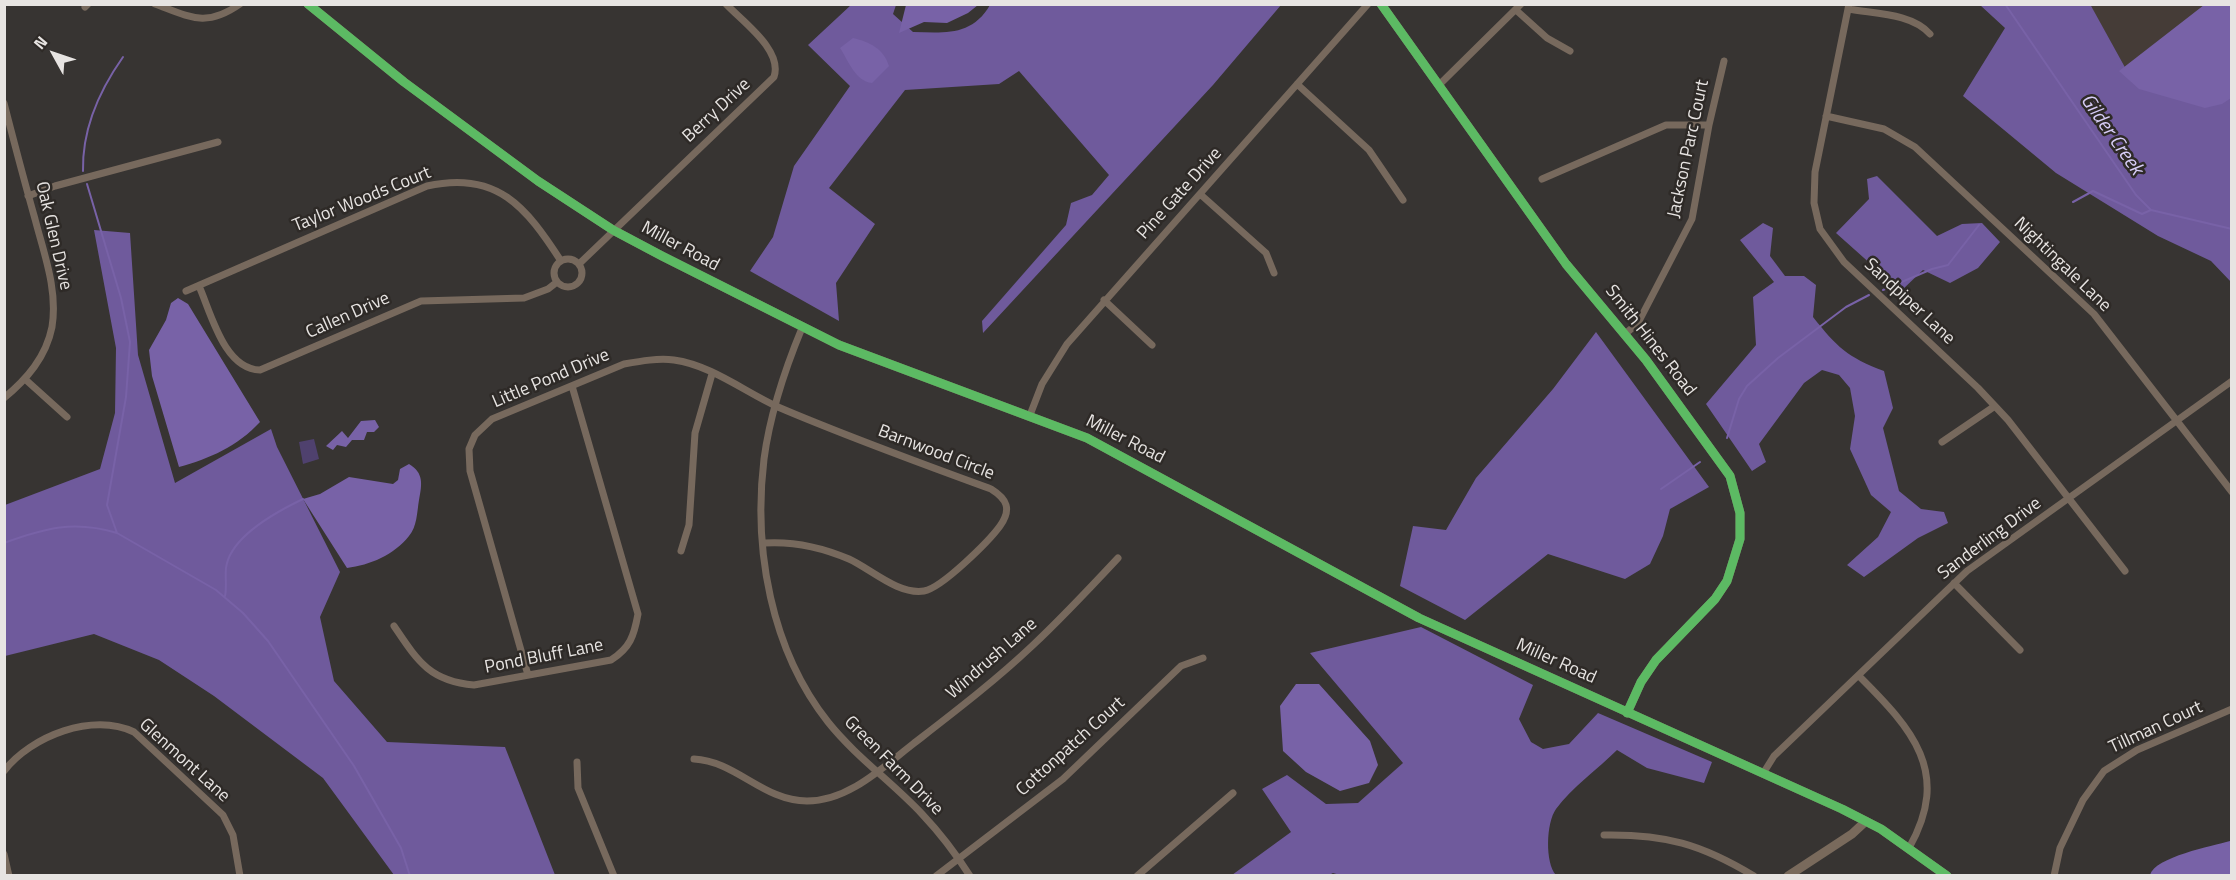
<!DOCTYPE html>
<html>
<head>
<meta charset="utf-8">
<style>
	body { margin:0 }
	#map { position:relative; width:2236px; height:880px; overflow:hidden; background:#373432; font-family:"Titillium Web",sans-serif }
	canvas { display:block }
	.frame { position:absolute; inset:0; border:6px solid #e7e4e2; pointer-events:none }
	.north { position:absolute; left:24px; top:24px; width:60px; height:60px; -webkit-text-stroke:4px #2e2a27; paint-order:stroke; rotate:310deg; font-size:16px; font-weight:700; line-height:24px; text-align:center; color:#e7e4e2 }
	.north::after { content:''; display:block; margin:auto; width:21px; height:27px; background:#e7e4e2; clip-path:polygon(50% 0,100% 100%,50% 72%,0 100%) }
</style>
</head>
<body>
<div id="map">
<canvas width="2236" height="880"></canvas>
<div class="frame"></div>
<div class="north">N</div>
</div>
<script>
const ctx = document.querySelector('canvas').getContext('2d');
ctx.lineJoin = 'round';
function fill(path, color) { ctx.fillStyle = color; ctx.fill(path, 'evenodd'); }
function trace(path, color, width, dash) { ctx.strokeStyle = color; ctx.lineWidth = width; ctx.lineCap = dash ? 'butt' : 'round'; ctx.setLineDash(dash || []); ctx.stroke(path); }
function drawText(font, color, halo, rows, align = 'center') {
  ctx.font = font + ' "Titillium Web",sans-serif'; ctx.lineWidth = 5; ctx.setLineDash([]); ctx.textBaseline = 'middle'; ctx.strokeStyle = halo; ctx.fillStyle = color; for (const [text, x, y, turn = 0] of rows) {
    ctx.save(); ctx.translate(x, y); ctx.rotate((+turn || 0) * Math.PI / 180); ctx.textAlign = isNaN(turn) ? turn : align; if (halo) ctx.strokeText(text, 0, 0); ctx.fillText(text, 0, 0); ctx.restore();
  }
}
fill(new Path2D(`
	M2090 5H2231L2132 80Z`), '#453c37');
fill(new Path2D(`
	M314 439 319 459 303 464 299 442Z`), '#4f416e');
fill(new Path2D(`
	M2090 4 2132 80 2231 98V282L2211 261 2158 236 2056 173 1963 96 2005 28 1980 5Z
	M851 5H896L893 14 913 32C945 33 972 36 990 5H1281L1213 85 983 333 982 321 1066 225 1071 203 1092 195 1109 175 1019 71 999 84 905 90 829 188 875 224 836 283 839 321 750 271 773 237 794 166 850 86 808 45Z
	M1877 176 1937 236 1962 224 1982 223 2000 242 1978 268 1950 283 1923 270 1901 291 1836 233 1869 199 1867 179Z
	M1763 223 1773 228 1770 256 1785 276H1804L1816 285 1813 317C1837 347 1847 357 1884 371L1893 408 1883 428 1899 491 1921 509 1944 512 1948 523 1918 538 1864 577 1847 565 1878 537 1891 512 1871 495 1850 449 1855 416 1850 388 1839 375 1822 370 1804 383 1759 444 1766 462 1752 471 1706 404 1756 345 1753 297 1774 282 1740 240Z
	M94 230 130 233 138 355 175 483 271 429 277 447 340 572 320 617 334 681 387 742 505 747 555 875H394L323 778 214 696 159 660 94 634 5 656V505L100 469 115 413 116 348Z
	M1596 332 1709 487 1670 509 1663 536 1650 564 1625 579 1548 554 1465 620 1400 586 1413 526 1446 530 1476 478 1553 389Z
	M1421 627 1533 685 1519 719 1531 742 1543 749 1569 744 1598 713 1712 762 1704 783 1647 768 1617 750C1598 769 1572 787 1556 809 1546 823 1545 863 1556 875L1343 876 1333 873 1327 876 1232 875 1291 832 1262 789 1287 775 1326 804 1358 803 1403 763 1310 653Z`), '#6f5a9c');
fill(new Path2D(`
	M906 5V4L978 5 968 13 947 23 924 22 899 33Z
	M2204 5H2231V98L2222 104 2205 108 2139 89 2119 71Z
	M853 38C870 42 884 49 889 66L872 83C855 81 848 60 840 48Z
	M178 298 188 304 260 422C238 446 209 459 179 467L152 376 149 350 166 320 171 303Z
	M375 420 379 427 374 432H367L364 440H352L346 447 337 445 333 450 326 446 342 431 348 438 361 421Z
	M409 464C424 473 422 484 419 500 417 512 417 527 409 536 394 555 370 565 347 568L303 499 320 494 349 477 393 484 398 480 400 469Z
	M1296 684H1319L1370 741 1378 765 1369 783 1340 791 1306 772 1283 751 1280 706Z
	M2230 841 2231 875H2150C2155 857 2212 846 2230 841Z`), '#7862a7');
trace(new Path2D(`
	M2005 4 2136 195 2151 210 2232 229
	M83 171C82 128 99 91 123 57
	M87 184 121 298 130 342 126 397 107 505 117 533
	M2073 202 2093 191 2142 214 2151 210
	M1883 290 1932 269 1948 265 1979 225
	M1727 438 1739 399 1747 386 1778 358 1846 307 1869 295
	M1661 489 1700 462
	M4 543C45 528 74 520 117 533L216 590 243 613 268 641 354 766 401 848 410 876
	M225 596C227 587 225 578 226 568 230 536 278 511 303 499`), '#7862a7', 2);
trace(new Path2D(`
	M155 4C190 17 206 28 240 4
	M1849 4 1815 172 1814 203 1820 229 1844 262 1978 388 2008 420 2125 571
	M85 7 88 4
	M1848 9C1875 14 1911 13 1930 34
	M1516 10 1547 38 1570 51
	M1297 84 1369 150 1403 200
	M1440 84 1521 4
	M4 103C14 142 24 180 35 219 44 254 58 290 52 327 46 357 27 379 4 398
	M1826 116 1884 129 1915 147 2094 314 2232 492
	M1542 179 1666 125H1709
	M1200 194 1266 253 1274 273
	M28 196 55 186 218 142
	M554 273a14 14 0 1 1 28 0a14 14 0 1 1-28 0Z
	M579 264 774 77C783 50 743 22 726 4
	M199 286C211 313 224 369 260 370L421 301 524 298 548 289 557 282
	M186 291 427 186C497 170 526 207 561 261
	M1104 300 1152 345
	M802 328C785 369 770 414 764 459 753 549 771 650 828 722 856 757 892 782 922 814 940 833 956 854 970 876
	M1625 334 1638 323 1692 219 1709 125 1724 61
	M26 380 67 417
	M1030 415 1042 384 1067 344 1368 4
	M1942 442 1995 406
	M681 551 689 525 695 433 712 374
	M1954 583 2020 650
	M394 626C417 660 429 681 474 685L611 660C630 648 634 636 638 614L572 386
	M528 675 470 471 469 449 475 435 492 419 624 364C641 361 658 358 674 360 711 365 745 392 778 407 848 437 920 463 991 489 1007 499 1012 509 1000 526 989 541 942 588 924 591 898 595 871 569 849 559 821 547 794 541 764 543
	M1859 676C1912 729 1952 772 1909 848
	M694 759C736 761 763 801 807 801 848 801 882 768 913 744 953 713 995 681 1032 646 1062 618 1090 588 1118 558
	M577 762 578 788 614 876
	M4 771C31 736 93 712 134 732L223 815 233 835 240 876
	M1764 772 1774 756 1967 571 2232 381
	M1604 835C1665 834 1701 844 1754 876
	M4 854 9 876
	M936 876 1063 779 1181 666 1203 658
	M1137 876 1233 793
	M2054 876 2060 848 2083 800 2104 771 2137 750 2232 709`), '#77695d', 7);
trace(new Path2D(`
	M308 4 404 82 538 181 613 230 662 256 839 345 1087 438 1419 618 1842 809 1881 829 1947 876
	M1381 4 1566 264 1646 360 1730 476 1740 513V539L1727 581 1715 599 1656 660 1641 682 1627 713
	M1788 876 1852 834 1866 821`), '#796a5c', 9);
trace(new Path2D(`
	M308 4 404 82 538 181 613 230 662 256 839 345 1087 438 1419 618 1842 809 1881 829 1947 876
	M1381 4 1566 264 1646 360 1730 476 1740 513V539L1727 581 1715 599 1656 660 1641 682 1627 713`), '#5cba63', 9);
drawText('18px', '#e7e4e2', '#2e2a27', [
	["Berry Drive",717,111,-43],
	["Jackson Parc Court",1689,149,-78],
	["Pine Gate Drive",1180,194,-48],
	["Taylor Woods Court",362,200,-22],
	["Oak Glen Drive",53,236,77],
	["Miller Road",680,247,28],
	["Nightingale Lane",2062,265,44],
	["Sandpiper Lane",1909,302,43],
	["Callen Drive",348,316,-24],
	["Smith Hines Road",1650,341,52],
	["Little Pond Drive",551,379,-23],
	["Miller Road",1125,440,27],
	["Barnwood Circle",936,453,21],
	["Sanderling Drive",1990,539,-37],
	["Pond Bluff Lane",544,657,-11],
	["Windrush Lane",992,659,-41],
	["Miller Road",1556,662,24],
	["Tillman Court",2156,728,-25],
	["Cottonpatch Court",1071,747,-42],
	["Glenmont Lane",184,761,42],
	["Green Farm Drive",893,766,45]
]);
drawText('italic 20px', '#d7cdf7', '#2e2a27', [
	["Gilder Creek",2111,135,55]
]);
</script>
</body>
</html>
